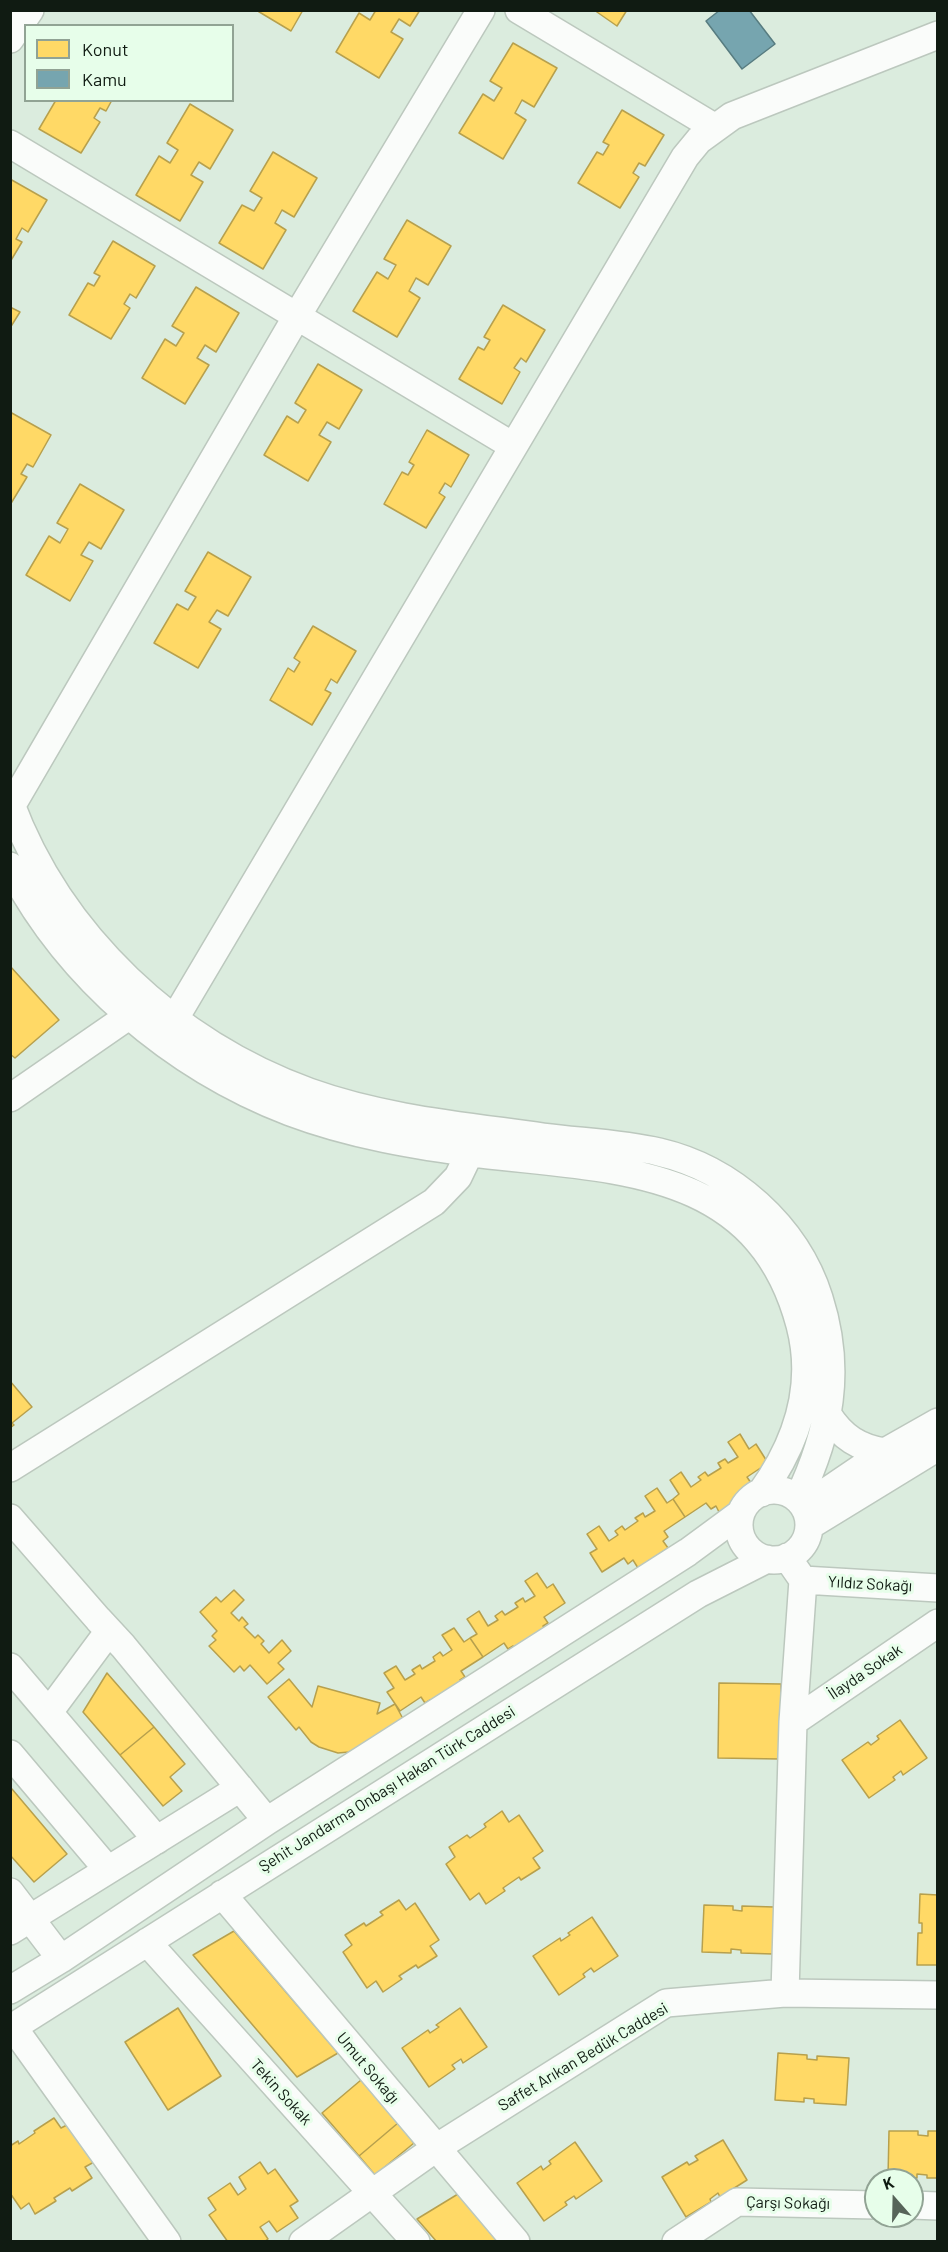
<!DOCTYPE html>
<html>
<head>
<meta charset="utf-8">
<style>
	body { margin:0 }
	#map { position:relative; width:948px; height:2252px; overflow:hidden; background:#dbecde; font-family:Barlow,sans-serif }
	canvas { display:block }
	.frame { position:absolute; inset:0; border:12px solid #101b12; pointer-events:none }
	.legend { position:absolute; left:24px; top:24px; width:210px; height:78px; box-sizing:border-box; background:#e7feea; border:2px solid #91a394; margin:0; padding:8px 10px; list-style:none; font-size:18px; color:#101b12 }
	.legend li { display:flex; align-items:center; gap:12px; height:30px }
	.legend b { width:30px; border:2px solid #91a394 }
	.north { position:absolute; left:864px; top:2168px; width:60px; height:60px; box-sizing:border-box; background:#e7feea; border:2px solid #91a394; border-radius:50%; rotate:340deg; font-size:16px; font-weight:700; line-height:24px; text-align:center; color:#101b12 }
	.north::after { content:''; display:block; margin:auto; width:21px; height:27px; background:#576459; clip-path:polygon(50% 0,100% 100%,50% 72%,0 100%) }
</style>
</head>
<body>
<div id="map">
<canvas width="948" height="2252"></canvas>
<div class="frame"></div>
<ul class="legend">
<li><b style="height:16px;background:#ffd966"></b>Konut</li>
<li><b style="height:16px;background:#76a5af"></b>Kamu</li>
</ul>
<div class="north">K</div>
</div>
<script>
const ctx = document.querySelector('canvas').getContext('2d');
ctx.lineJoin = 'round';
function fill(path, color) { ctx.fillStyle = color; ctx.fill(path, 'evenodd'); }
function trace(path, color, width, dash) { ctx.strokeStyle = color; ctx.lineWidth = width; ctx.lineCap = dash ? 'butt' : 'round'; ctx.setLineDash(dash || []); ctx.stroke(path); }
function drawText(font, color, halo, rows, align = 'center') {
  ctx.font = font + ' Barlow,sans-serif'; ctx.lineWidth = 6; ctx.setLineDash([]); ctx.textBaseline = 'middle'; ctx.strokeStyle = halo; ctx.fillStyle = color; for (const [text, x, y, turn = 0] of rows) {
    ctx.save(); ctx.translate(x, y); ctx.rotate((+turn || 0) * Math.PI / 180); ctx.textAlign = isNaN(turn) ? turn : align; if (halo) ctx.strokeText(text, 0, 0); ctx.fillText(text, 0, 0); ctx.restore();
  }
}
const homes = new Path2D(`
	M256 10H303L291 31Z
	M376 10H420L410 26 399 19 391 32 403 39 379 78 336 52 359 13 370 20Z
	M594 10H627L617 26Z
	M513 43 557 68 534 107 522 100 515 113 526 120 503 159 459 133 483 94 494 101 502 88 490 81Z
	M56 100H112L106 111 100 108 94 118 100 122 81 153 39 129Z
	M190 104 233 130 210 169 199 162 191 175 203 182 180 221 136 195 159 156 170 163 178 150 167 143Z
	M622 110 664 135 645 166 639 163 633 173 639 177 620 208 578 183 597 152 603 155 609 145 603 142Z
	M273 152 317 178 294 217 282 210 275 223 286 230 263 269 219 243 242 205 254 211 262 198 250 191Z
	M10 179 47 200 28 232 22 228 16 239 22 242 10 262Z
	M407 220 451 246 428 285 416 278 409 291 420 298 397 337 353 311 377 272 388 279 396 265 384 259Z
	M113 241 155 266 136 298 130 294 124 304 130 308 111 339 69 315 88 283 94 286 100 276 94 273Z
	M196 287 239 313 216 352 205 345 197 358 209 365 185 404 142 378 165 339 176 346 184 333 172 326Z
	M503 305 545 330 526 362 521 358 514 368 520 372 502 404 459 379 478 347 484 350 490 340 484 337Z
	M10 307 20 312 10 328Z
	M318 364 362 390 339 429 327 422 319 435 331 442 308 481 264 455 287 416 298 423 306 410 295 403Z
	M10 412 51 435 33 467 27 464 21 474 27 477 10 505Z
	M427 430 469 455 451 487 445 483 439 493 445 497 426 528 384 504 402 472 408 475 414 465 409 462Z
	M80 484 124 510 101 549 89 542 81 555 93 561 70 601 26 575 49 536 60 543 68 529 57 523Z
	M208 552 251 577 228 616 217 610 209 622 221 629 198 668 154 643 177 604 188 610 196 597 185 591Z
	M313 626 356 651 337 683 331 679 325 690 331 693 312 725 270 700 288 668 294 672 300 662 294 658Z
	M10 966 59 1020 15 1058 10 1054Z
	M10 1381 32 1407 12 1423 14 1425 10 1428Z
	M740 1434 749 1449 756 1444 768 1463 747 1477 751 1483 746 1487 750 1494 720 1514 716 1506 711 1509 706 1503 685 1517 673 1499 679 1494 670 1480 681 1472 691 1487 701 1480 698 1477 705 1472 708 1476 721 1468 718 1463 725 1459 728 1463 738 1457 728 1442Z
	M657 1488 667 1503 673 1499 685 1517 664 1531 668 1537 663 1541 668 1548 638 1568 633 1560 628 1564 624 1558 602 1572 590 1553 597 1549 587 1534 599 1526 609 1541 618 1535 615 1531 622 1526 625 1530 638 1521 635 1518 643 1513 645 1517 655 1511 645 1496Z
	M537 1573 547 1588 553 1584 565 1603 544 1617 548 1623 543 1626 548 1634 518 1653 513 1646 508 1649 504 1643 483 1657 470 1638 477 1634 467 1619 479 1611 488 1626 498 1620 495 1616 502 1611 505 1615 518 1607 515 1603 523 1598 525 1602 535 1596 525 1581Z
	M234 1590 244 1600 231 1613 239 1621 242 1617 248 1624 244 1627 255 1638 258 1635 264 1641 261 1644 269 1653 282 1640 291 1651 278 1663 284 1669 267 1684 250 1665 244 1671 240 1666 234 1672 209 1646 216 1640 212 1636 217 1631 200 1612 216 1597 221 1602Z
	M454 1628 464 1642 470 1638 483 1657 461 1671 465 1677 460 1680 465 1687 435 1707 430 1700 425 1703 421 1697 400 1711 387 1692 394 1688 384 1673 396 1666 405 1680 415 1674 412 1670 420 1665 422 1669 435 1661 433 1657 440 1652 443 1656 452 1650 442 1635Z
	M107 1673 154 1727 120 1755 83 1712Z
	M289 1679 312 1707 318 1686 380 1703 377 1714 395 1704 408 1728 349 1752 338 1753 319 1747 311 1742 299 1727 296 1730 268 1697Z
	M719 1683 781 1684 780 1759 718 1758Z
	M900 1720 927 1758 903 1775 901 1771 893 1777 895 1780 869 1798 842 1760 868 1742 871 1745 879 1739 877 1736Z
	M154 1727 185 1764 170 1777 182 1791 163 1806 120 1755Z
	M12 1789 67 1854 34 1882 10 1855V1791Z
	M502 1811 509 1822 519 1815 543 1851 533 1858 540 1868 521 1880 519 1877 503 1888 505 1891 486 1904 479 1893 470 1900 446 1864 455 1857 449 1847 467 1835 470 1838 486 1827 484 1824Z
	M920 1894 938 1895V1965H917L918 1933H922V1923H919Z
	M399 1900 406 1910 415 1903 439 1940 430 1946 437 1956 418 1968 416 1965 399 1976 402 1979 383 1992 376 1981 367 1988 343 1952 352 1945 345 1935 364 1923 366 1926 383 1915 380 1912Z
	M704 1905 733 1906V1910L742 1911V1906L774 1907 773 1954 741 1953V1950L731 1949V1953L702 1952Z
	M592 1917 618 1956 594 1972 591 1968 583 1974 585 1977 559 1995 533 1956 560 1938 561 1941 570 1935 568 1933Z
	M234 1931 338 2053 297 2077 193 1955Z
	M178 2008 221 2076 168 2110 125 2042Z
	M460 2008 487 2047 463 2063 461 2059 452 2065 455 2069 429 2087 402 2048 428 2030 430 2033 439 2027 436 2025Z
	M778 2053 807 2055V2059L817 2060V2056L849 2058 846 2105 814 2103V2099L804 2098V2102L775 2100Z
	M361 2080 398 2123 359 2156 322 2113Z
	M54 2118 61 2128 69 2124 94 2162 85 2167 92 2178 72 2191 70 2188 54 2198 56 2201 35 2214 29 2203 21 2209 10 2193V2146L18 2141 19 2144 35 2133 34 2131Z
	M398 2123 414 2143 375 2175 359 2156Z
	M889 2131H918V2135L928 2136V2131H938V2178H927V2175L917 2174V2178L888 2177Z
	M723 2140 747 2180 720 2197 718 2193 710 2199 711 2202 686 2217 662 2177 687 2162 689 2165 698 2160 695 2156Z
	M575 2142 602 2181 576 2199 574 2196 565 2202 567 2205 544 2221 517 2183 541 2166 543 2170 551 2164 549 2161Z
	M260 2162 268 2174 275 2169 298 2201 290 2206 298 2218 277 2232 269 2221 260 2227 268 2239 264 2242H228L209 2215 216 2210 208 2198 230 2183 238 2195 246 2189 239 2177Z
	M458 2194 498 2242H437L417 2219Z`);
fill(homes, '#ffd966');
trace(homes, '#b7a04d', 1.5);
const public = new Path2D(`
	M720 10H749L775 44 742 69 706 21Z`);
fill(public, '#76a5af');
trace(public, '#577c80', 1.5);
const minor = new Path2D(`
	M519 10 714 127
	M10 39 30 10
	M10 144 513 446
	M10 802C60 937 175 1043 309 1092 384 1119 465 1126 543 1137 581 1142 621 1143 659 1152 732 1169 796 1226 819 1298 842 1370 830 1432 798 1499
	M12 805 297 316 481 10
	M10 866C68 978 173 1067 290 1112 351 1135 417 1146 481 1154 615 1170 758 1166 800 1325 816 1386 797 1443 761 1493
	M175 1018 685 157 699 140 732 116 938 35
	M10 1098 130 1015
	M828 1415C842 1437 859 1448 885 1452
	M10 1468 434 1202 458 1177 470 1152
	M739 1525a35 35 0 1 1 70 0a35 35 0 1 1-70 0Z
	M804 1507 885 1452 938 1422
	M10 1518 98 1619 123 1646 267 1821
	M809 1526 938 1447
	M803 1580 938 1588
	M10 1667 157 1840
	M49 1712 109 1631
	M793 1722 938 1623
	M10 1754 108 1870
	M10 1892 61 1959
	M222 1894 516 2242
	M10 1931 240 1788
	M147 1942 416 2242
	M10 1990 61 1959 267 1821 688 1552 741 1513
	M785 1993 793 1722 803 1580 787 1557
	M13 2027 167 2242
	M10 2029 698 1594 767 1559
	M912 2205 938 2206
	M303 2242 436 2148 666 2003 785 1993 938 1995
	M676 2242 737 2202 876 2205`);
trace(minor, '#bcc8be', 30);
trace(minor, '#fafcfa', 27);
drawText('16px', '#101b12', '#e7feea', [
	["Yıldız Sokağı",870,1584,3],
	["İlayda Sokak",865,1672,-34],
	["Şehit Jandarma Onbaşı Hakan Türk Caddesi",387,1789,-32],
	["Saffet Arıkan Bedük Caddesi",583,2057,-31],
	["Umut Sokağı",368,2068,50],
	["Tekin Sokak",281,2092,48],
	["Çarşı Sokağı",788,2203,1]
]);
</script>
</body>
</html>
